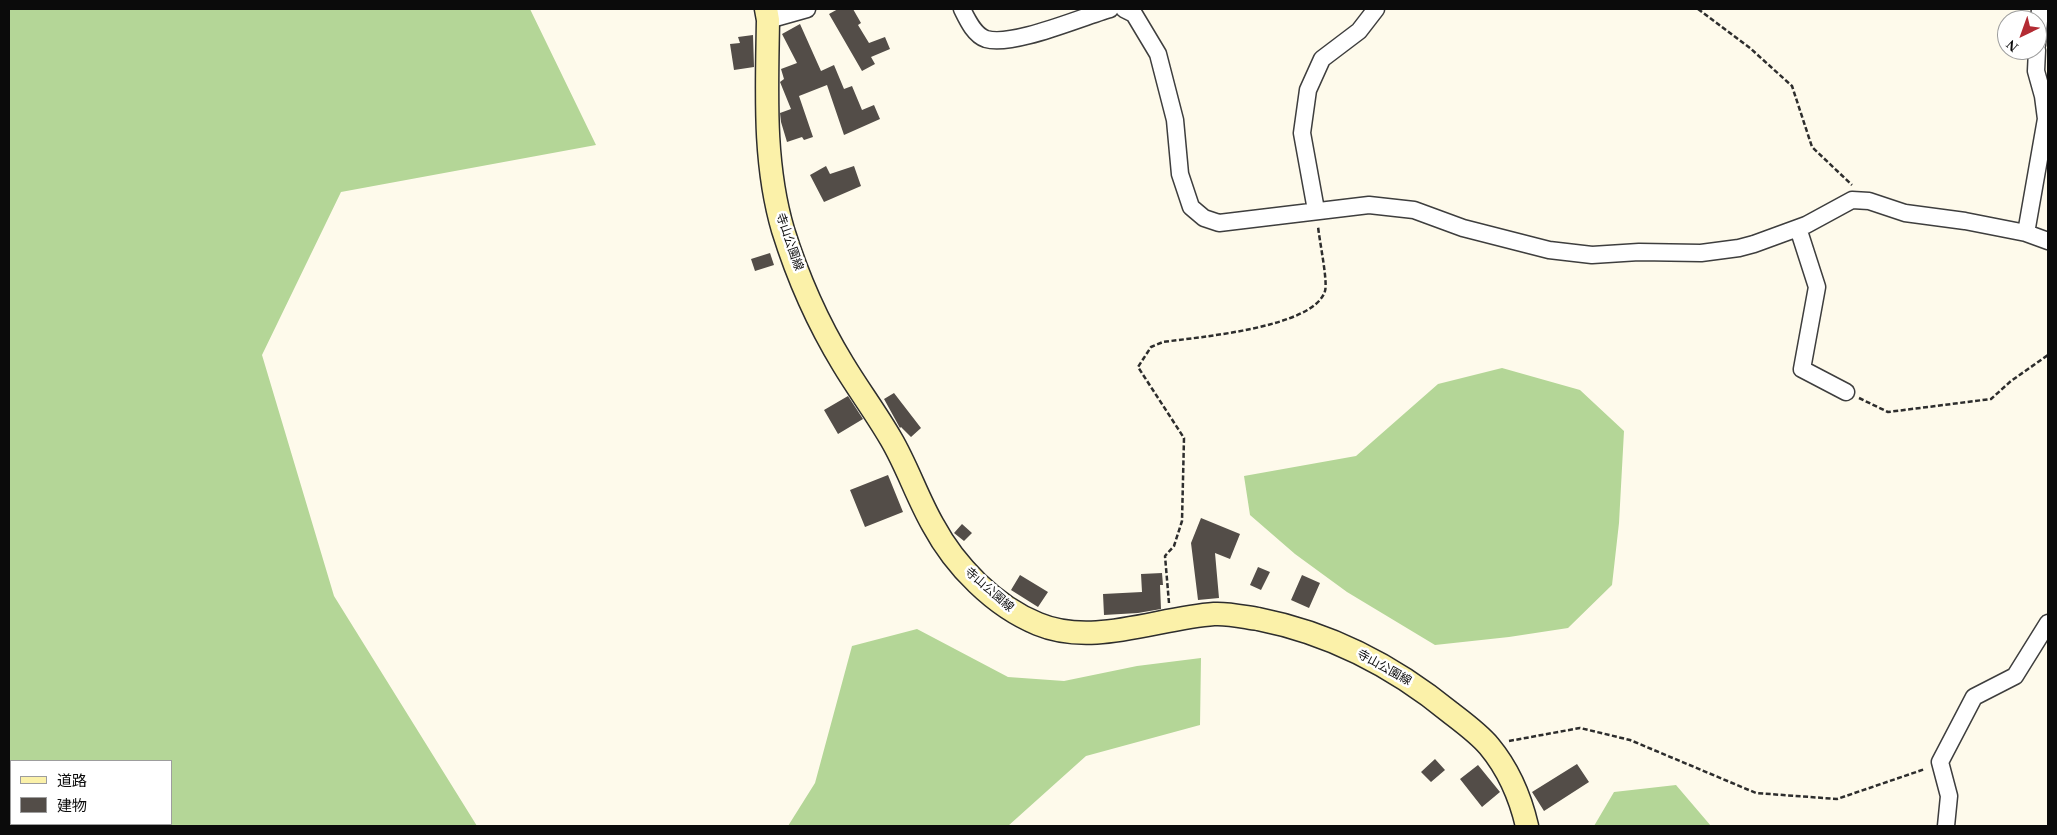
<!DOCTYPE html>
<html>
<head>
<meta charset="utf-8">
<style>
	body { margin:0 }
	#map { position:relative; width:2057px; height:835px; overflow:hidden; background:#fefaeb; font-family:"Times New Roman","Noto Sans JP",serif }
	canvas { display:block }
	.frame { position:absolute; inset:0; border:10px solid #0b0b0b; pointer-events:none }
	.legend { position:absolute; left:10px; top:760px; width:162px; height:65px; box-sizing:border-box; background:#fff; border:1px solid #9d9d9d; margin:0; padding:6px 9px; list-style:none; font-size:15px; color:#0b0b0b }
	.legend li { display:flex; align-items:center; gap:10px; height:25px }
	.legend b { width:25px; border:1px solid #9d9d9d }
	.north { position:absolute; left:1997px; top:10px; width:50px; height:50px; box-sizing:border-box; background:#fff; border:1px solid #9d9d9d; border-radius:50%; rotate:222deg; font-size:14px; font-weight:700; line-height:20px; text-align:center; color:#0b0b0b }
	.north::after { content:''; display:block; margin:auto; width:18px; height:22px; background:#b32b33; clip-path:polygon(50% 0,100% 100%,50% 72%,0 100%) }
</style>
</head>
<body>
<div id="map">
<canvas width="2057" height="835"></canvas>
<div class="frame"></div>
<ul class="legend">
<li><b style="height:6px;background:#fbf1a9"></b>道路</li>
<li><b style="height:14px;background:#534d48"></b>建物</li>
</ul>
<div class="north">N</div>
</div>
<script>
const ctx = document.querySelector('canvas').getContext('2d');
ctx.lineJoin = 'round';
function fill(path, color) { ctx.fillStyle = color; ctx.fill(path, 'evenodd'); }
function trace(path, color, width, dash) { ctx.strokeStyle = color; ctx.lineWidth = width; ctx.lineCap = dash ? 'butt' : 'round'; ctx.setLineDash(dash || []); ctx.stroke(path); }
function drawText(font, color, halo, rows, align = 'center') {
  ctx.font = font + ' "Times New Roman","Noto Sans JP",serif'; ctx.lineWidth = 5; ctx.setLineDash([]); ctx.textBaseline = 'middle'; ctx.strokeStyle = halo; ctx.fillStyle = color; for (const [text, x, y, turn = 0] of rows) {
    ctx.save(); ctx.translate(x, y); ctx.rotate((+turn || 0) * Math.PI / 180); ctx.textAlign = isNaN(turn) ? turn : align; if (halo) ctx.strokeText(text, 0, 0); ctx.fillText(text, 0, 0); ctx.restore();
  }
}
fill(new Path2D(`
	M9 9H530L596 145 341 192 262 355 334 596 477 826H9ZM11 761H171V824H11Z
	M1502 368 1580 390 1624 431 1619 523 1612 585 1568 628 1509 637 1435 645 1347 592 1295 554 1250 515 1244 476 1356 456 1438 384Z
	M917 629 1008 677 1064 681 1137 666 1201 658 1200 725 1086 756 1008 826H788L815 783 852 646Z
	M1676 785 1711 826H1594L1614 792Z`), '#b4d697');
fill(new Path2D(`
	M838 9H853L861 23 858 25 869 43 885 37 890 49 871 57 875 64 862 71 829 14Z
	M800 24 821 71 834 65 844 89 852 86 862 110 874 105 880 119 844 135 827 85 799 96 813 137 804 140 802 137 787 142 781 122 780 113 791 109 780 82 784 79 781 69 797 63 782 34Z
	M753 35 754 67 734 70 730 44 740 43 738 37Z
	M826 166 830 174 854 166 861 186 824 202 810 175Z
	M770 253 774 265 755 271 751 259Z
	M894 393 921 428 911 437 901 427 900 428 884 399Z
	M848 396 863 419 838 434 824 410Z
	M888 475 903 512 865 527 850 490Z
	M1201 518 1240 534 1230 559 1215 553 1219 598 1198 600 1191 543Z
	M962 524 972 533 964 541 954 533Z
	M1258 567 1270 572 1261 590 1250 585Z
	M1162 573 1163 585H1160L1161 609 1138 613 1104 615 1103 594 1142 592 1141 574Z
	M1020 575 1048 592 1038 607 1011 590Z
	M1302 575 1320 583 1309 608 1291 600Z
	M1435 759 1445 770 1431 782 1421 772Z
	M1577 764 1589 782 1544 811 1532 792Z
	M1478 765 1500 792 1482 807 1460 779Z`), '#534d48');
const street = new Path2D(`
	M962 9C967 19 974 35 986 39 1013 47 1081 17 1110 9
	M1124 9 1134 14 1158 54 1175 120 1180 174 1191 207 1204 218 1219 223 1369 205 1414 210 1463 228 1549 250 1592 255 1639 252 1701 253 1739 248 1754 244 1806 225 1852 200 1869 201 1905 213 1965 221 2026 233 2048 241
	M768 20 807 9
	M2037 45 2040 9
	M1316 210 1302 133 1308 90 1322 59 1359 31 1376 9
	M1798 228 1817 287 1802 369 1846 392
	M2026 233 2046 119 2043 96 2036 71 2037 50
	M1946 826 1949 796 1940 762 1974 697 2015 676 2048 623`);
const secondary = new Path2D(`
	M766 9 768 20C767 90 763 162 783 230 797 275 818 323 843 364 858 389 876 413 891 439 907 466 917 497 933 525 955 566 994 606 1038 624 1093 647 1157 618 1214 614 1228 613 1244 617 1258 619 1329 633 1395 667 1451 713 1464 723 1479 734 1489 746 1509 770 1520 796 1527 826`);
trace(street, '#3e3e3e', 19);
trace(secondary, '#2d2d2d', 25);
trace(new Path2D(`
	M1698 9 1750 48 1792 86 1812 147 1852 185
	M1859 398 1888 412 1991 399 2011 381 2048 355
	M1169 603 1165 556 1174 546 1182 521 1184 438 1138 367 1151 347 1163 342C1198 337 1314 328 1325 291 1328 281 1319 239 1318 226
	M1509 741 1580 728 1630 740 1756 793 1837 799 1925 769`), '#2d2d2d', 2.5, [5, 2.5]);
trace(street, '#fff', 16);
trace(secondary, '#fbf1a9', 22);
drawText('12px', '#0b0b0b', '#fff', [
	["寺山公園線",789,242,71],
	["寺山公園線",989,590,41],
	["寺山公園線",1384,668,29]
]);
</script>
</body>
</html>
